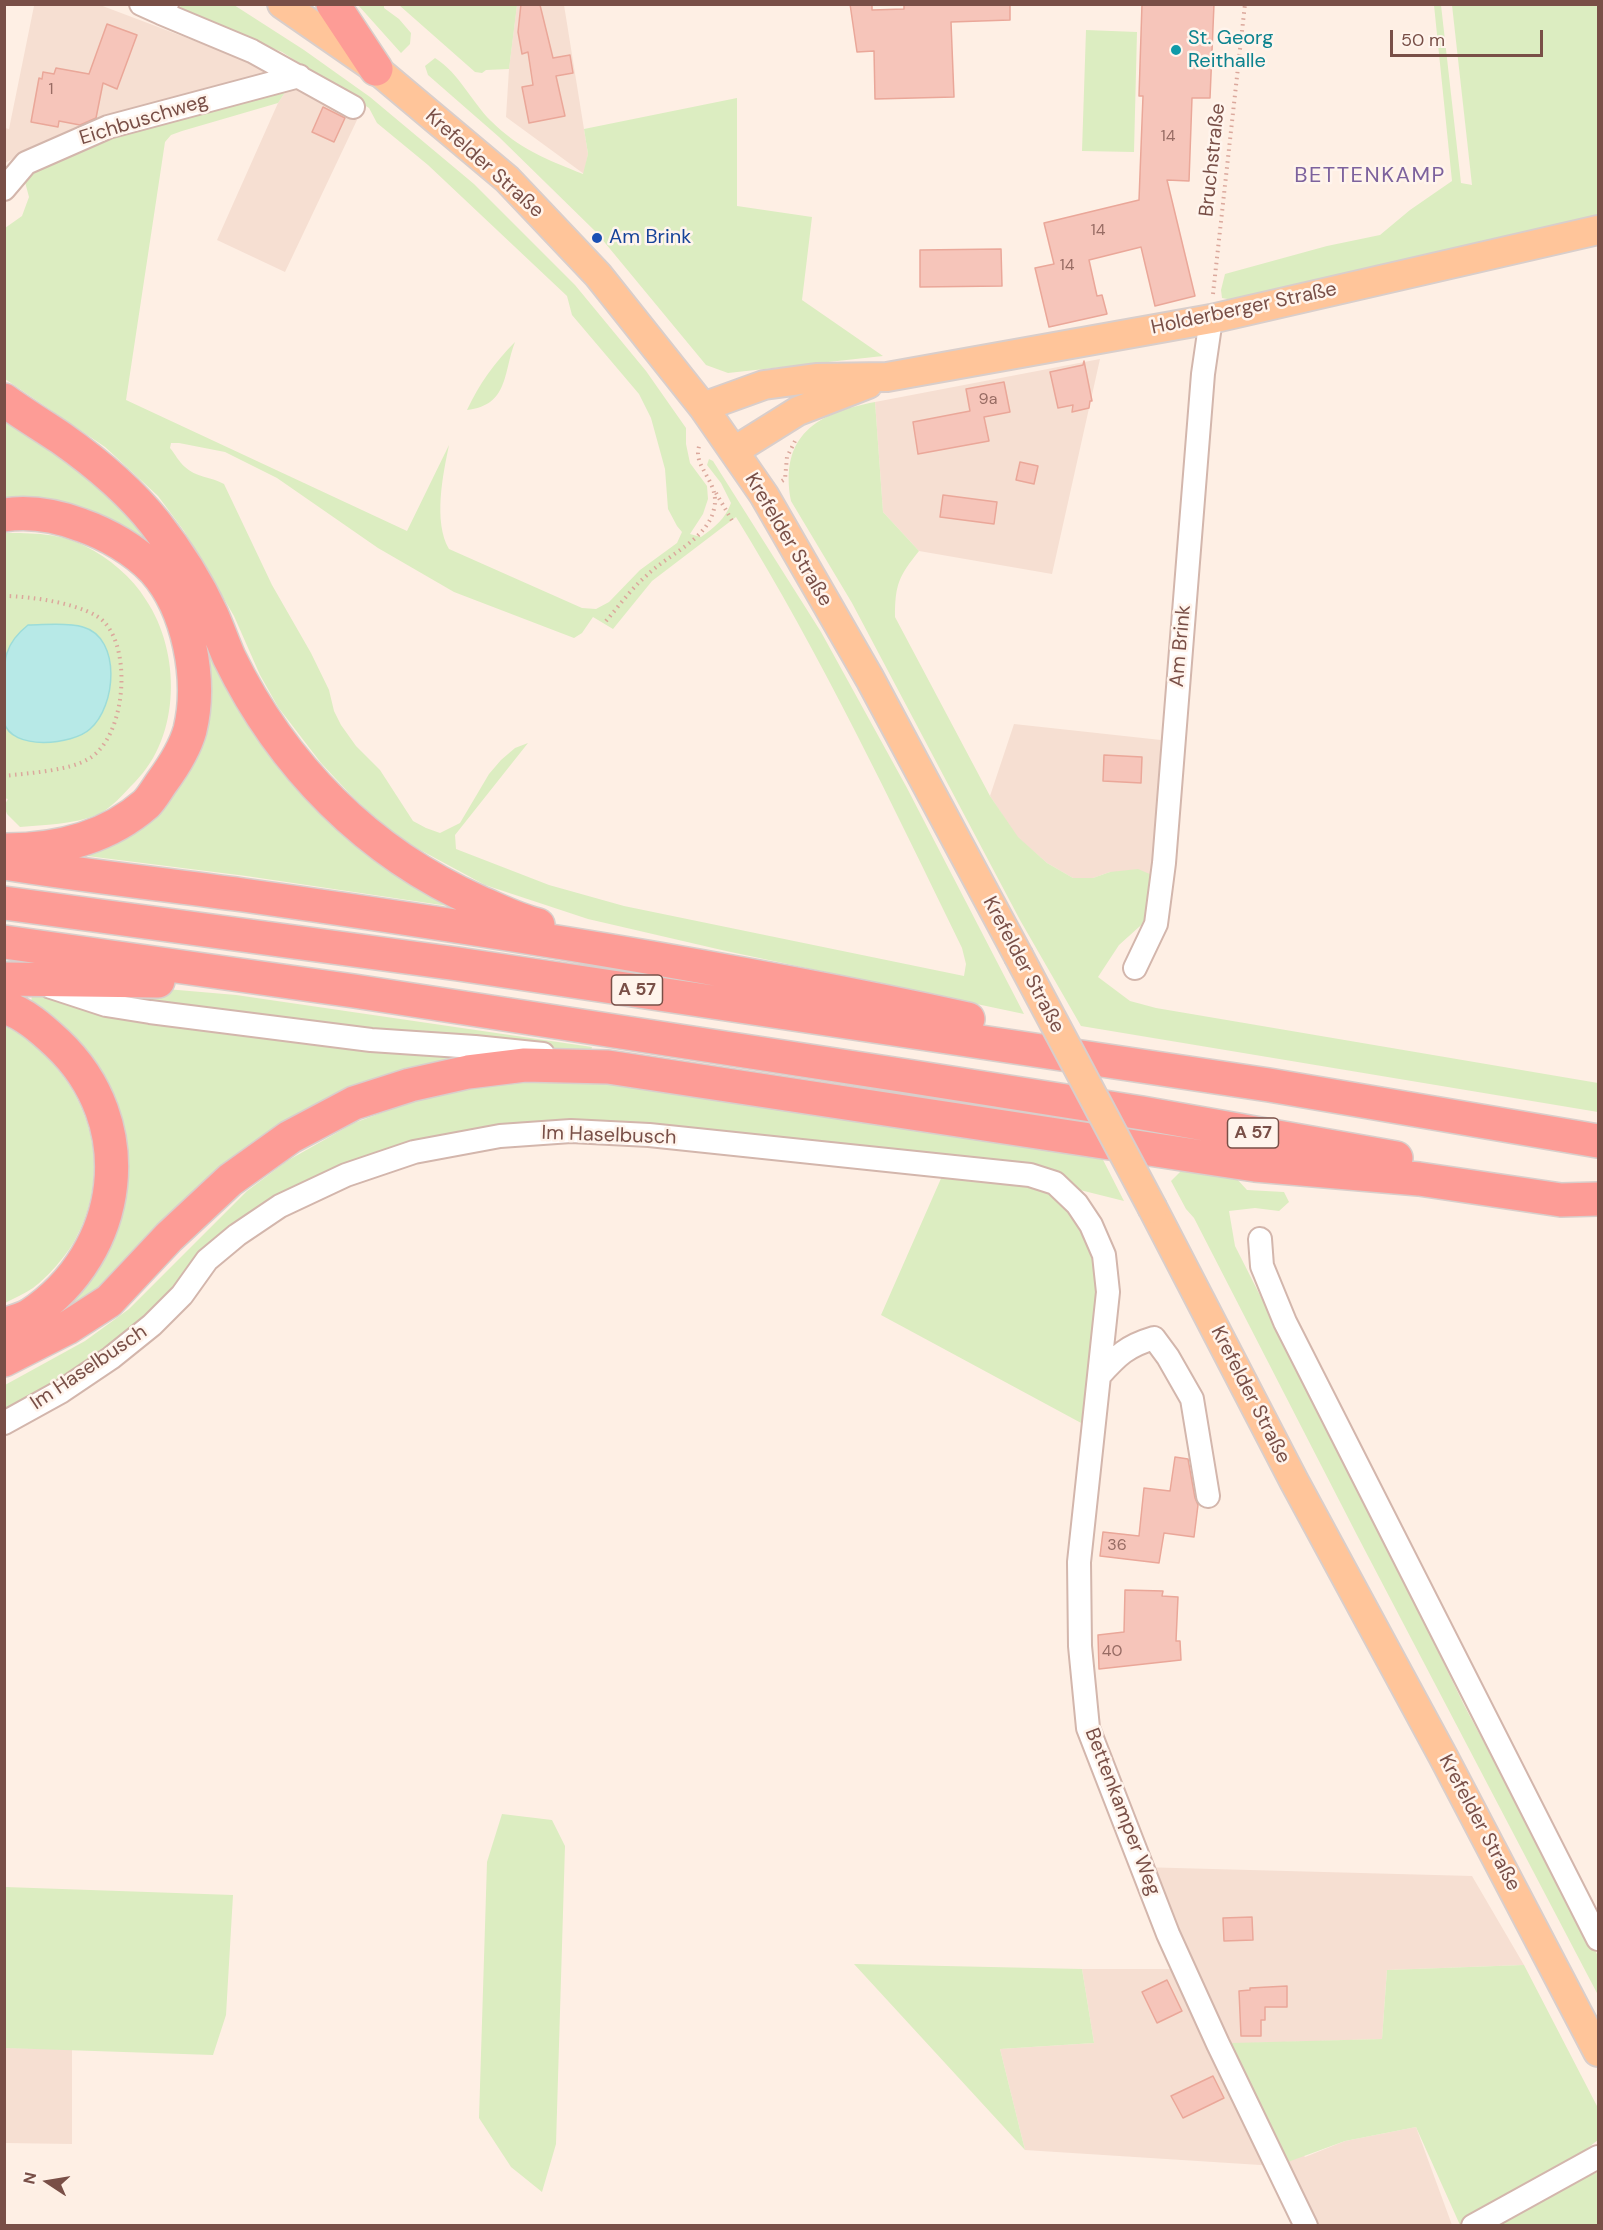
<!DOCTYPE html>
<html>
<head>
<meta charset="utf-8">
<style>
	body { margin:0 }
	#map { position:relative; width:1603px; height:2230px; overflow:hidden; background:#feefe4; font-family:"DM Sans",sans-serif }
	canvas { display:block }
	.frame { position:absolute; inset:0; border:6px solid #794f47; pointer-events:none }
	.north { position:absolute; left:18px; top:2152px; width:60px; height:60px; -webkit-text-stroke:4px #fff4ec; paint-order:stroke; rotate:282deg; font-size:16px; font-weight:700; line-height:24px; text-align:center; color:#794f47 }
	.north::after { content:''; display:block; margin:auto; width:21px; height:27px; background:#794f47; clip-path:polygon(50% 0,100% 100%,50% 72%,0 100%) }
	.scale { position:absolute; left:1390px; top:30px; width:153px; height:27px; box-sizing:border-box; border:3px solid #794f47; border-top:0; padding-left:8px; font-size:18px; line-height:21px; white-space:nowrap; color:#794f47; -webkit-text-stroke:4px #fff4ec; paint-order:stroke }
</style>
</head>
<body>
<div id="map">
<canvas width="1603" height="2230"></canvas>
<div class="frame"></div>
<div class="north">N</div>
<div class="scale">50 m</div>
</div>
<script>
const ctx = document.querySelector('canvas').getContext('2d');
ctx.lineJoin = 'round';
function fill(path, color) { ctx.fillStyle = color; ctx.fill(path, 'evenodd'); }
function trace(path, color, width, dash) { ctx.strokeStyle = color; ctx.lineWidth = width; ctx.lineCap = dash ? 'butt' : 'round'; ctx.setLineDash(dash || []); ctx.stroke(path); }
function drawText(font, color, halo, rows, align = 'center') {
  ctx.font = font + ' "DM Sans",sans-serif'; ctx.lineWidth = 5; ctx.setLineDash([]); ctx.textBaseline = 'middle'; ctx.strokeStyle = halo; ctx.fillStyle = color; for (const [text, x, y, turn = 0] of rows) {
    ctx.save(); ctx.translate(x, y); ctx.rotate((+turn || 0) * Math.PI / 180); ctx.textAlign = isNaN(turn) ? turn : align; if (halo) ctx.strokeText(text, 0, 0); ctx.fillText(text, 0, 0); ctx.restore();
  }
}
fill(new Path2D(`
	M28 5H100L277 72 18 156 5 163V128L9 129 34 6Z
	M517 5H564L588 154 584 174 506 117 509 69Z
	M300 86 326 98 357 120 285 272 217 240 278 103 288 88Z
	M1100 359 1052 574 919 551 883 512 875 402Z
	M1014 724 1161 740 1152 875 1110 872 1093 878H1073L1047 863 1017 837 990 796Z
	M1139 1867 1472 1876 1524 1965 1387 1970 1382 2039 1219 2044 1305 2157 1345 2141 1416 2127 1452 2225H1311L1276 2166 1025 2150 1000 2049 1094 2043 1082 1969H1185Z
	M5 2048 72 2049V2144L5 2143Z`), '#f6dfd2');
fill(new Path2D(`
	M179 5H234L304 50 370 97 474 184 575 285 646 371 686 428V444L690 463 707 486 708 499 703 514 690 534 701 537C715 527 725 519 731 503L721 483 707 465 709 459 713 461 821 632 907 788 1024 1014 726 951 588 919 485 885 411 845 378 821 349 793 321 763 278 707 260 675 234 616 206 568 184 531 158 496 105 447 5 379V228L22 216 29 197 25 182 30 170 74 146 288 88 278 103 182 131 171 135 165 142 126 400 407 531 449 445C443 474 433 522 449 549L582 608 596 609 609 602 640 570 677 543 682 532 677 526 668 509 665 469 651 418 639 394 572 315 567 296 428 165 377 123 369 108 282 52 186 14ZM171 443H179L225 452 277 478 378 548 454 592 574 638 582 633 593 617 613 629 652 581 736 517C821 655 891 802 962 948L966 964 964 976 624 906 549 885 456 849 455 835 528 743 515 748 501 760 489 774 460 823 440 833 426 828 413 821 380 770 356 746 341 725 334 711 329 690 311 653 272 585 224 484C212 477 195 477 185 467 179 462 175 454 170 448Z
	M358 5H384V8L399 19 411 33 410 44 401 53Z
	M399 5H517L509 69 486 70 482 73 475 72Z
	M1434 5H1441L1461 183 1472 185 1452 5H1598V218L1233 300 1222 298 1221 290 1225 274 1327 246 1380 235 1410 210 1452 181Z
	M1086 30 1137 32 1134 152 1082 151Z
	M435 58C459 73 471 101 491 121 519 149 548 160 583 174L588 154 584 129 737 98V206L812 217 802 300 883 356 728 373 706 365 596 232 499 137 428 75 425 66Z
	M515 342C503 373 509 405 467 410 479 384 495 362 515 342Z
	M875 402 883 512 919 551C899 576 895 584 895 617L990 796 1018 837 1047 863 1073 878H1093L1110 872 1138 869 1152 875 1149 918 1119 945 1098 977 1130 1001 1156 1008 1598 1083V1112L1081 1026 1020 920 852 603 791 501C779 435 817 413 875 402Z
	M5 411 127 503 248 708 468 909 246 876 79 855 197 734 161 569 5 505Z
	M5 533C31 533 61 533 85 546 109 558 132 577 146 600 181 652 181 736 135 782 124 793 111 809 97 815 74 824 44 825 20 827L7 814 4 806 8 799 4 798V723L11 733 82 627 28 625 8 650 5 659Z
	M143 987 236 995 592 1047 590 1054 532 1046 349 1096 102 1293 5 1349V1334L64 1299 120 1152 31 1002 33 989Z
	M5 1026C22 1034 38 1048 51 1062 97 1111 108 1180 75 1240 66 1256 48 1277 33 1288 24 1294 14 1298 5 1303Z
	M539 1081 599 1083 669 1091 1100 1154 1124 1201 1076 1189 537 1124 293 1192 118 1348 5 1417V1385L85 1341 129 1309 247 1191 287 1161 354 1123 405 1104 481 1086Z
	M1183 1169 1236 1178 1247 1190 1284 1192 1289 1202 1279 1211 1255 1208 1229 1211 1235 1246 1382 1536 1464 1705 1598 1956V1995L1358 1537 1194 1218 1186 1209 1171 1181Z
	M943 1174 1028 1183 1052 1191 1087 1229 1102 1291 1083 1424 881 1315Z
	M502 1814 552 1820 565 1846 556 2144 542 2192 511 2167 479 2118 487 1862Z
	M5 1887 233 1895 226 2015 213 2055 5 2048Z
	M854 1964 1082 1969 1094 2043 1000 2049 1025 2150Z
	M1524 1965 1598 2108V2140L1509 2209 1598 2172V2225H1460L1416 2127 1345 2141 1277 2166 1222 2038 1227 2035 1231 2043 1382 2039 1387 1970Z`), '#dcedc1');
const water = new Path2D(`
	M28 625C45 625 67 622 83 627 122 638 116 707 90 729 73 745 11 751 4 722 2 713 4 700 4 690 4 661 3 645 28 625Z`);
fill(water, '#b7e9e7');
trace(water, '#9cdcd9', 1.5);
const building = new Path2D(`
	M521 4 540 5 553 58 570 55 573 73 556 76 565 116 529 123 522 87 533 85 528 52 522 54 518 32Z
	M850 4H872V10L904 9V4H1010V20L951 22 954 97 875 99 874 51 857 52Z
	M1142 4H1214L1210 98H1192L1189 181 1167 180 1195 296 1155 306 1141 247 1089 260 1097 296 1102 295 1107 314 1049 327 1035 268 1054 264 1044 223 1139 200 1143 96H1139Z
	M107 24 137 35 117 89 103 83 96 118 80 125 59 121 58 127 31 122 39 78 42 79 43 72 54 74 56 68 89 74Z
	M323 107 345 118 334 142 312 132Z
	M1001 249 1002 286 920 287V250Z
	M1084 361 1092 401H1090L1089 408 1072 412 1073 405 1058 408 1050 372 1083 365Z
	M1004 382 1010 412 984 417 989 441 918 454 913 422 970 411 966 389Z
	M1020 462 1038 466 1034 484 1016 480Z
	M943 495 997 502 994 524 940 517Z
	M1104 755 1142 757 1141 783 1103 781Z
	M1175 1457 1188 1459 1195 1498 1198 1505 1194 1537 1164 1533 1159 1563 1100 1556 1103 1532 1139 1536 1144 1488 1170 1491Z
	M1125 1590 1163 1591 1162 1596 1178 1597 1176 1641H1180L1181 1660 1099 1669 1098 1635 1124 1632Z
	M1252 1917 1253 1940 1224 1941 1223 1918Z
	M1167 1980 1182 2011 1157 2023 1142 1992Z
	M1287 1986V2007H1265V2020H1261V2036H1241L1239 1991 1250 1990V1988Z
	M1213 2076 1224 2098 1183 2118 1171 2096Z`);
fill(building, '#f6c5ba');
trace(building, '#eaa799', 1.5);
const minor = new Path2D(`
	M141 4 161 13 167 4
	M161 13 252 51 353 107
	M4 189 26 163 108 127 299 76
	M1135 968 1156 924 1164 863 1203 374 1211 319
	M51 987 106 1005 150 1012 371 1040 475 1047 543 1054
	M1260 1239 1262 1266 1285 1322 1598 1939
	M1099 1376C1118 1355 1127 1346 1154 1338L1168 1357 1192 1399 1208 1496
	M4 1423 62 1391 111 1358 152 1325 182 1295 207 1260 237 1235 280 1206 346 1175 414 1152 500 1136 571 1131 649 1135 1030 1175 1055 1183 1077 1204 1091 1225 1104 1255 1108 1292 1079 1562 1080 1646 1088 1728 1168 1934 1218 2044 1306 2226
	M1473 2226 1598 2157`);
const major = new Path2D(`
	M282 4 376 69 507 179 598 275 703 407 764 495 870 679 1018 955
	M703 407 764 385 816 378 887 377 1211 319 1598 230
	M734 451 798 411 868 384
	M1153 1209 1294 1481 1444 1758 1598 2052`);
const highway = new Path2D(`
	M333 4 376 69
	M4 400C23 414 42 425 61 438 95 462 129 490 155 523 177 551 197 582 212 615 218 629 223 643 229 657 282 766 368 853 479 902 498 910 517 920 538 925
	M4 515C30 511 57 516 81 525 107 534 135 550 154 570 189 609 202 680 190 730 185 748 173 767 162 782 157 789 152 798 146 804 107 838 57 850 6 850
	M4 863C84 876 163 884 243 895 486 929 729 967 968 1019
	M4 903 458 964 1269 1085 1598 1141
	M4 942 354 991 907 1076 1142 1113 1396 1158
	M4 979 158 981
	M4 1007C24 1013 42 1029 57 1043 141 1122 125 1252 30 1315 23 1319 13 1322 4 1325
	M4 1360 67 1328 109 1301 169 1237 230 1180 290 1137 354 1103 410 1085 468 1072 525 1065 608 1067 1255 1165 1419 1179 1561 1200 1598 1199`);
trace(minor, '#d3b6ac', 26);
trace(major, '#d9cecb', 32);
trace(highway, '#d9cecb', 36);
trace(new Path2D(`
	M1213 294 1245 4
	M782 481 785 479 787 457 795 441
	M716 493 734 524
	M4 596C29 596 89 604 105 623 132 653 125 736 90 758 70 771 28 773 4 776
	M606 621C619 606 631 589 646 576 667 555 707 540 714 509 721 481 690 466 700 444`), '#dba89c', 4, [1.5, 4.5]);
trace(minor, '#fff', 22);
trace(major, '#ffc59a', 28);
trace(highway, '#fd9c96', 33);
const majorBridge = new Path2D(`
	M1018 955 1153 1209`);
trace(majorBridge, '#d9cecb', 32, []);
trace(majorBridge, '#ffc59a', 28);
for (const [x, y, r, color] of [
	[1176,50,6,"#0f9aa8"],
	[597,238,6,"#1a4fb4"]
]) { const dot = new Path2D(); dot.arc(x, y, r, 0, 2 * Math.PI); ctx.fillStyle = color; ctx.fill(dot); trace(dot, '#fff4ec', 2); }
drawText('16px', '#986c64', null, [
	["1",51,90],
	["14",1168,137],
	["14",1098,231],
	["14",1067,266],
	["9a",988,400],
	["36",1117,1546],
	["40",1112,1652]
]);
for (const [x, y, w] of [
	[637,990,51],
	[1253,1133,51]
]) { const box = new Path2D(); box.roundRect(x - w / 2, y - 15, w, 30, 4.5); ctx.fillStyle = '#fff4ec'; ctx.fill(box); trace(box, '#794f47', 1.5); }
drawText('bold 18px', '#794f47', null, [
	["A 57",637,990],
	["A 57",1253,1133]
]);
drawText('20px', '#0d838f', '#fff4ec', [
	["St. Georg",1188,39],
	["Reithalle",1188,62]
], 'left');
drawText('20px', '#794f47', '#fff4ec', [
	["Eichbuschweg",144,120,-17],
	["Bruchstraße",1213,160,-84],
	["Krefelder Straße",484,164,42],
	["Holderberger Straße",1244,309,-12],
	["Krefelder Straße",788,540,59],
	["Am Brink",1181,646,-85],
	["Krefelder Straße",1023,965,62],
	["Im Haselbusch",609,1136,2],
	["Im Haselbusch",89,1368,-34],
	["Krefelder Straße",1250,1395,63],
	["Bettenkamper Weg",1122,1812,69],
	["Krefelder Straße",1479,1823,62]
]);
drawText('20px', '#164399', '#fff4ec', [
	["Am Brink",609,238]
], 'left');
ctx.letterSpacing = '1.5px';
drawText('22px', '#7d629d', '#fff4ec', [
	["BETTENKAMP",1370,176]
]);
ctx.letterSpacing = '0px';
</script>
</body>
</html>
